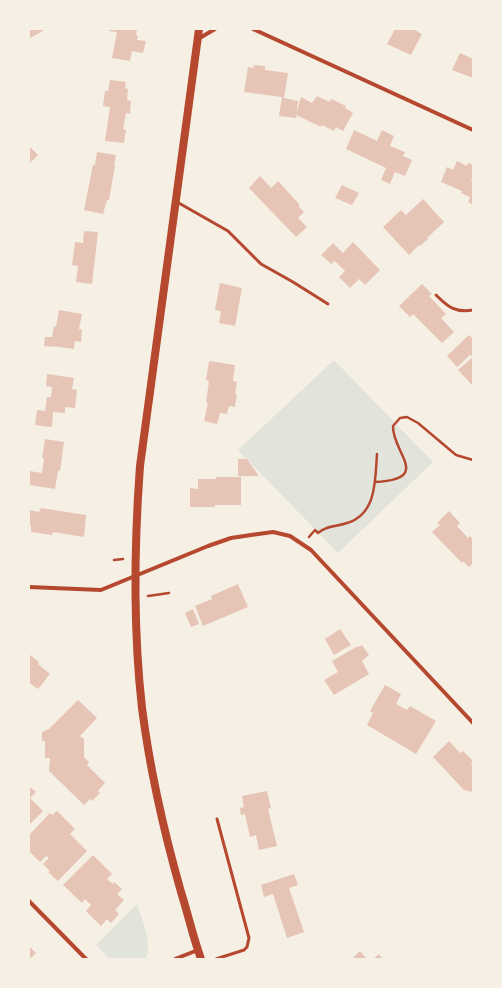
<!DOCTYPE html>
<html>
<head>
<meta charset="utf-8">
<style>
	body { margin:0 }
	#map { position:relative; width:502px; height:988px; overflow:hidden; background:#f6efe4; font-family:Cabin,sans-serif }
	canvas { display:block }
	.frame { position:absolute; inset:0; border:30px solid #f6efe4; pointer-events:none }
</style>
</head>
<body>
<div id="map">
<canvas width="502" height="988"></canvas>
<div class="frame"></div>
</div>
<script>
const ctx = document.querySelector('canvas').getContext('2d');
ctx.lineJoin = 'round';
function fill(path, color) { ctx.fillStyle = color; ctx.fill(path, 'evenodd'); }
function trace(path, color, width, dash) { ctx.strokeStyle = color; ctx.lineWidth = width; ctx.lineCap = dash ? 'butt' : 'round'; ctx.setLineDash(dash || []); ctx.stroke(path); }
fill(new Path2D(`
	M334 360 433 462 338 553 238 450Z
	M137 904C142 920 154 945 145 959H110L96 945Z`), '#e2e4dc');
fill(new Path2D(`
	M29 29H46L29 39Z
	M110 29H137L136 35 138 36 137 40 146 41 143 53 132 51 130 61 112 58 117 32 109 31Z
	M395 29H413L422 34 411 55 387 44Z
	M460 53 473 59V78L452 70Z
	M254 65 265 66V70L288 73 284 98 298 101 296 118 279 116 282 97 244 92 248 67 253 68Z
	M110 80 126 82 125 88 128 89 127 100 131 101 130 114 126 113 123 129 126 130 124 143 105 141 110 107 103 106 105 91H108Z
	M317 96 330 102 331 99 346 106 345 108 353 113 343 131 336 127 334 131 322 125 321 127 296 115 301 97 312 103Z
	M354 130 377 141 382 130 394 136 390 146 405 152 403 156 412 160 405 176 395 172 390 184 381 180 386 168 346 149Z
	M30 147 38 155 29 164V148Z
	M97 152 116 155 114 166H115L109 200H107L103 214 84 210 93 165H95Z
	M457 161 467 166 468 163 473 165V175L471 180 473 181V205L468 202 470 197 461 193 462 191 441 182 447 167 453 170Z
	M260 176 271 188 278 181 300 205 298 206 304 212 298 218 307 227 296 237 249 188Z
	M342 185 359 193 352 205 335 198Z
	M423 199 444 222 427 238 428 239 420 246 419 245 409 255 383 227 401 210 406 215Z
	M84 231 98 232 92 284 76 282 78 266 72 265 75 242 83 243Z
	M353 242 380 270 365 285 359 279 350 288 339 277 345 271 335 261 331 264 321 255 333 243 343 253Z
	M220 283 242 288 235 326 219 323 221 311 215 310Z
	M422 284 432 294 429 296 446 314 441 318 454 332 442 343 413 314 410 317 399 306Z
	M59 310 82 314 79 329 82 330 81 342 75 341 74 349 52 346V347L44 346 45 337H52L54 326 56 327Z
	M469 335 473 339V386L458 370 473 357 470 355 457 367 447 356Z
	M209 361 235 365 233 381 237 382 235 394H237L235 407 229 406 227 414 220 413 217 424 204 421 208 403H206L209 381 206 380Z
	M47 374 74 378 72 389 77 390 75 408 65 407V413L53 412 52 426 50 427 35 425 37 410 45 411 47 397H51L52 387 46 386Z
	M45 439 64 442 60 471H58L55 489 29 485V471L42 473 44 458H42Z
	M238 459H247L259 476H238Z
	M216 477H241V505H215V507H190V488L198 489V479H216Z
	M41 508 86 515 84 537 53 532 52 535 31 532V525H29V510L39 512Z
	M449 511 460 523 457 526 468 538 470 536 473 540V565L472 564 469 567 463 561 462 563 432 532 440 525 437 523Z
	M238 584 248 607 203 626 195 606 212 599 211 596Z
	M193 609 199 624 191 627 185 613Z
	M340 629 351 645 334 655 325 639Z
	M362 645 369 655 362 661 369 674 334 695 324 680 338 672 332 661 358 646 359 647Z
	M29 654 39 662 38 664 50 674 38 689 29 683Z
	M385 685 401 694 396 704 407 710 410 706 436 721 416 754 367 725 373 713 370 711Z
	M78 700 97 718 80 736 84 739V757L89 762 87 765 105 783 98 791 100 793 92 801 90 799 84 805 49 771 50 758H45V741H42V732L49 729Z
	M449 741 460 753 463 751 473 761 471 764 473 766V792L464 790 433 757Z
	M29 786 36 792 30 798 43 811 29 825Z
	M267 791 271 808 268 809 277 846 259 850 256 835 250 837 245 814 241 815 240 808 244 807 242 796Z
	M57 811 75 829 70 834 87 851 58 881 48 872 50 871 43 864 49 858 46 856 40 862 29 851V835L50 813 52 815Z
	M93 855 112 874 107 879 113 884 114 882 122 889 117 894 124 900 115 910 119 914 111 923 107 919 101 926 86 911 91 905 85 899 82 903 63 885Z
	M294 874 298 885 289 888 304 932 287 938 273 894 264 897 261 885Z
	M29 946 36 953 30 959H29Z
	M360 951 367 959H352Z
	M379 954 383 959H373Z`), '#e6c5b7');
trace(new Path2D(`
	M375 482C433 479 392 453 393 426L400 418 407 417 418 423 456 455 473 460
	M309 537 315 530 318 533C327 525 336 527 347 523 377 514 375 480 377 454
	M114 560 123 559
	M148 596 169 593`), '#b5482f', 2.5);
trace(new Path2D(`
	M177 202 228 231 261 264 293 282 328 304
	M436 295C448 307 455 313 473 310
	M216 959 244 950 247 947 249 938 217 819`), '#b5482f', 3);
trace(new Path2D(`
	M253 29 473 130
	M198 39 215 29
	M29 587 101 590 208 546 231 538 251 535 273 532 290 536 311 550 473 723
	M29 901 86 959
	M175 959 198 950`), '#b5482f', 4);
trace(new Path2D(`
	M199 29 140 466C134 547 133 628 142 708 150 771 164 832 181 892 188 914 193 937 201 959`), '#b5482f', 8);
</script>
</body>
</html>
